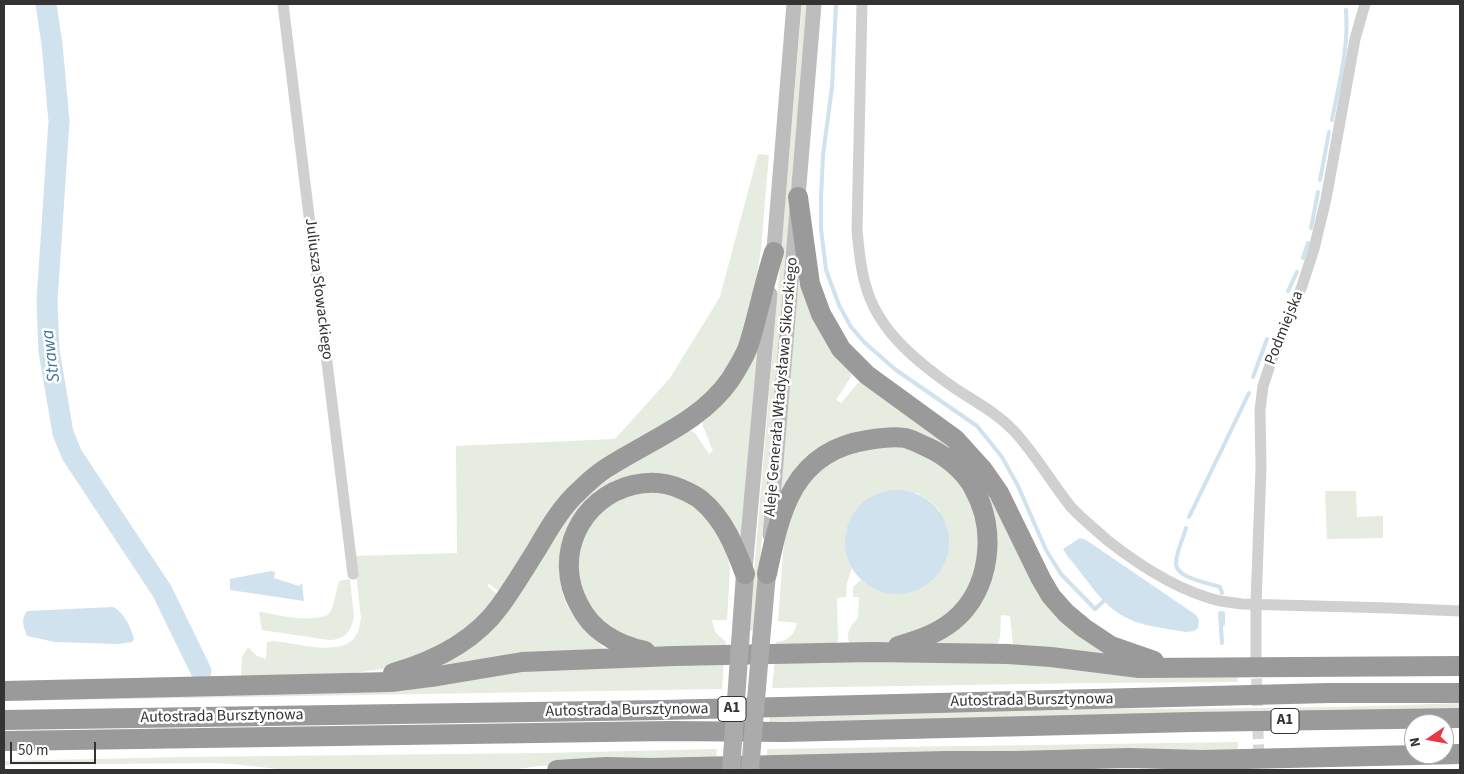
<!DOCTYPE html>
<html>
<head>
<meta charset="utf-8">
<style>
	body { margin:0 }
	#map { position:relative; width:1464px; height:774px; overflow:hidden; background:#fff; font-family:"Source Sans 3",sans-serif }
	canvas { display:block }
	.frame { position:absolute; inset:0; border:5px solid #333; pointer-events:none }
	.north { position:absolute; left:1404px; top:714px; width:50px; height:50px; box-sizing:border-box; background:#fff; border:1px solid #adadad; border-radius:50%; rotate:258deg; font-size:14px; font-weight:700; line-height:20px; text-align:center; color:#333 }
	.north::after { content:''; display:block; margin:auto; width:18px; height:22px; background:#e63946; clip-path:polygon(50% 0,100% 100%,50% 72%,0 100%) }
	.scale { position:absolute; left:10px; top:742px; width:86px; height:22px; box-sizing:border-box; border:2px solid #333; border-top:0; padding-left:6px; font-size:15px; line-height:18px; white-space:nowrap; color:#333; -webkit-text-stroke:4px #fff; paint-order:stroke }
</style>
</head>
<body>
<div id="map">
<canvas width="1464" height="774"></canvas>
<div class="frame"></div>
<div class="north">N</div>
<div class="scale">50 m</div>
</div>
<script>
const ctx = document.querySelector('canvas').getContext('2d');
ctx.lineJoin = 'round';
function fill(path, color) { ctx.fillStyle = color; ctx.fill(path, 'evenodd'); }
function trace(path, color, width, dash) { ctx.strokeStyle = color; ctx.lineWidth = width; ctx.lineCap = dash ? 'butt' : 'round'; ctx.setLineDash(dash || []); ctx.stroke(path); }
function drawText(font, color, halo, rows, align = 'center') {
  ctx.font = font + ' "Source Sans 3",sans-serif'; ctx.lineWidth = 5; ctx.setLineDash([]); ctx.textBaseline = 'middle'; ctx.strokeStyle = halo; ctx.fillStyle = color; for (const [text, x, y, turn = 0] of rows) {
    ctx.save(); ctx.translate(x, y); ctx.rotate((+turn || 0) * Math.PI / 180); ctx.textAlign = isNaN(turn) ? turn : align; if (halo) ctx.strokeText(text, 0, 0); ctx.fillText(text, 0, 0); ctx.restore();
  }
}
fill(new Path2D(`
	M802 4H807L754 631H749Z
	M758 154 769 155 761 249 753 303 736 354 719 382 697 406 618 457 501 593 489 584 487 585 499 596 465 633 396 667 347 674 241 677 242 657 248 647 257 656 266 659 267 642 274 641C294 643 342 657 355 637 359 631 360 625 361 618L354 556 457 553 456 446 615 439 670 378 720 297Z
	M799 256 851 373V377L836 400 841 403 858 383 862 381 931 427 986 483 1031 572 1130 659 1013 645 1010 616 1001 615 1000 637 997 646 927 647 986 594 993 576 996 561 997 535 968 470 859 433 780 503Z
	M759 336 741 547 716 502 615 484 559 567C560 575 561 583 562 591 568 616 588 635 607 650L426 672 550 541 575 508 594 489 627 467 687 432 692 431 695 433 709 454 713 451 703 426 702 421Z
	M890 445 909 448 927 454 960 482 976 516 979 555 969 589 948 615 908 636 887 642 869 644 850 645C845 633 850 626 858 618L859 597H853V587L861 580 865 583 940 511 930 501 917 493 846 529C845 544 846 555 852 568L847 583 846 597 837 598 838 641 833 645 776 646V642C788 641 795 634 797 623L778 621 784 541 787 522 806 482 838 456Z
	M640 491 666 492 700 509 718 532 728 558 730 568 727 620H712L715 632 726 642 725 647H651L605 628 580 594 577 579 579 548 592 519 616 501Z
	M1325 491H1356L1357 517 1383 516V538L1327 539Z
	M350 579 354 617C351 632 344 640 329 640L262 630 259 612C282 615 305 623 328 615L332 609 339 581Z
	M775 660H948L1237 676 1238 682 1091 683 772 688Z
	M724 662 722 689 4 701V696Z
	M1460 703V711L769 722 770 715C843 713 916 710 989 710 1146 708 1303 710 1460 703Z
	M1238 742V753L767 758V749Z
	M717 749 716 759C647 761 578 759 510 770H287L233 764 215 763 4 765V761L186 757 545 753Z`), '#e6ecdf');
fill(new Path2D(`
	M845 542a52 52 0 1 1 104 0a52 52 0 1 1-104 0Z
	M1080 538 1086 540 1196 615 1199 620 1198 628 1194 631 1186 632C1169 629 1140 626 1125 617 1101 605 1086 577 1068 557L1063 549Z
	M271 571 275 572 274 578 299 586 302 583 304 601 230 590V579Z
	M113 607C123 611 132 629 134 639L132 642 119 644 55 642 27 636C24 627 20 620 27 611Z`), '#cfe2ee');
trace(new Path2D(`
	M836 4 832 87 823 155 821 197V229L826 270 839 305 851 327 865 343 896 370 977 426 1002 457 1018 486 1046 550 1061 574 1095 609 1105 600
	M1332 120C1339 83 1349 48 1346 10
	M1320 180 1329 132
	M1311 228 1318 192
	M1303 258 1308 243
	M1288 291 1297 272
	M1253 377 1267 339
	M1189 517 1249 393
	M1186 528C1183 539 1177 550 1176 562 1174 578 1209 583 1220 587L1222 593
	M1220 613 1222 643
	M1223 624V613`), '#cfe2ee', 4);
trace(new Path2D(`
	M46 4 52 44 59 121 47 301 49 351 63 433 72 455 162 591 201 671`), '#cfe2ee', 21);
trace(new Path2D(`
	M1256 662 1259 764`), '#d6d6d6', 11, [11, 5.5]);
trace(new Path2D(`
	M283 4 353 574
	M862 4 857 230C859 251 861 273 868 293 882 334 919 363 953 387 975 402 996 412 1014 431 1036 455 1051 482 1071 507 1082 519 1095 529 1107 540 1140 566 1178 591 1220 601 1227 602 1235 603 1242 604L1390 608 1460 611
	M1256 658V604L1261 467 1260 410 1263 386 1272 359 1302 286 1314 249 1326 199 1355 39 1365 4`), '#d0d0d0', 11);
trace(new Path2D(`
	M773 261 794 4
	M770 535 814 4
	M745 570 770 294`), '#bdbdbd', 15);
trace(new Path2D(`
	M743 602 745 574
	M761 641 767 574`), '#ababab', 18);
trace(new Path2D(`
	M798 197 810 284 821 314 841 349 867 375 955 439 983 470 999 493 1041 579 1051 596 1066 613 1084 628 1111 646 1154 661
	M767 574C780 511 793 451 868 440 880 438 893 436 905 438 913 440 920 444 927 447 945 455 965 471 974 489 997 530 991 590 953 621 937 634 918 640 898 646
	M645 651C617 645 592 631 579 605 553 557 579 498 633 485 650 481 665 482 681 489 688 492 695 495 701 500 724 519 735 547 745 574
	M393 673C435 661 474 642 500 606 513 588 525 568 537 549 548 530 562 506 579 491 587 483 596 475 605 469 647 441 700 423 730 380 737 369 744 358 748 347 758 316 764 283 774 252
	M4 691 391 682 438 676 522 662 674 656 872 652 1008 654 1051 657 1139 668 1460 666
	M4 720 663 710 1329 693H1460
	M4 741 669 731 785 732 1192 722 1460 718
	M557 770 606 767 651 768 946 761H1015L1129 758 1202 760 1460 754`), '#9a9a9a', 20);
trace(new Path2D(`
	M731 770 743 602
	M750 770 761 641`), '#ababab', 18);
for (const [x, y, w] of [
	[732,709,28],
	[1285,721,28]
]) { const box = new Path2D(); box.roundRect(x - w / 2, y - 12.5, w, 25, 4); ctx.fillStyle = '#fff'; ctx.fill(box); trace(box, '#333', 1); }
drawText('bold 15px', '#333', null, [
	["A1",732,709],
	["A1",1285,721]
]);
drawText('16px', '#333', '#fff', [
	["Juliusza Słowackiego",318,289,83],
	["Podmiejska",1285,328,-68],
	["Aleje Generała Władysława Sikorskiego",782,387,-85],
	["Autostrada Bursztynowa",1032,701,-1],
	["Autostrada Bursztynowa",627,711,-1],
	["Autostrada Bursztynowa",222,717,-1]
]);
drawText('italic 18px', '#3f7597', '#fff', [
	["Strawa",52,356,-97]
]);
</script>
</body>
</html>
